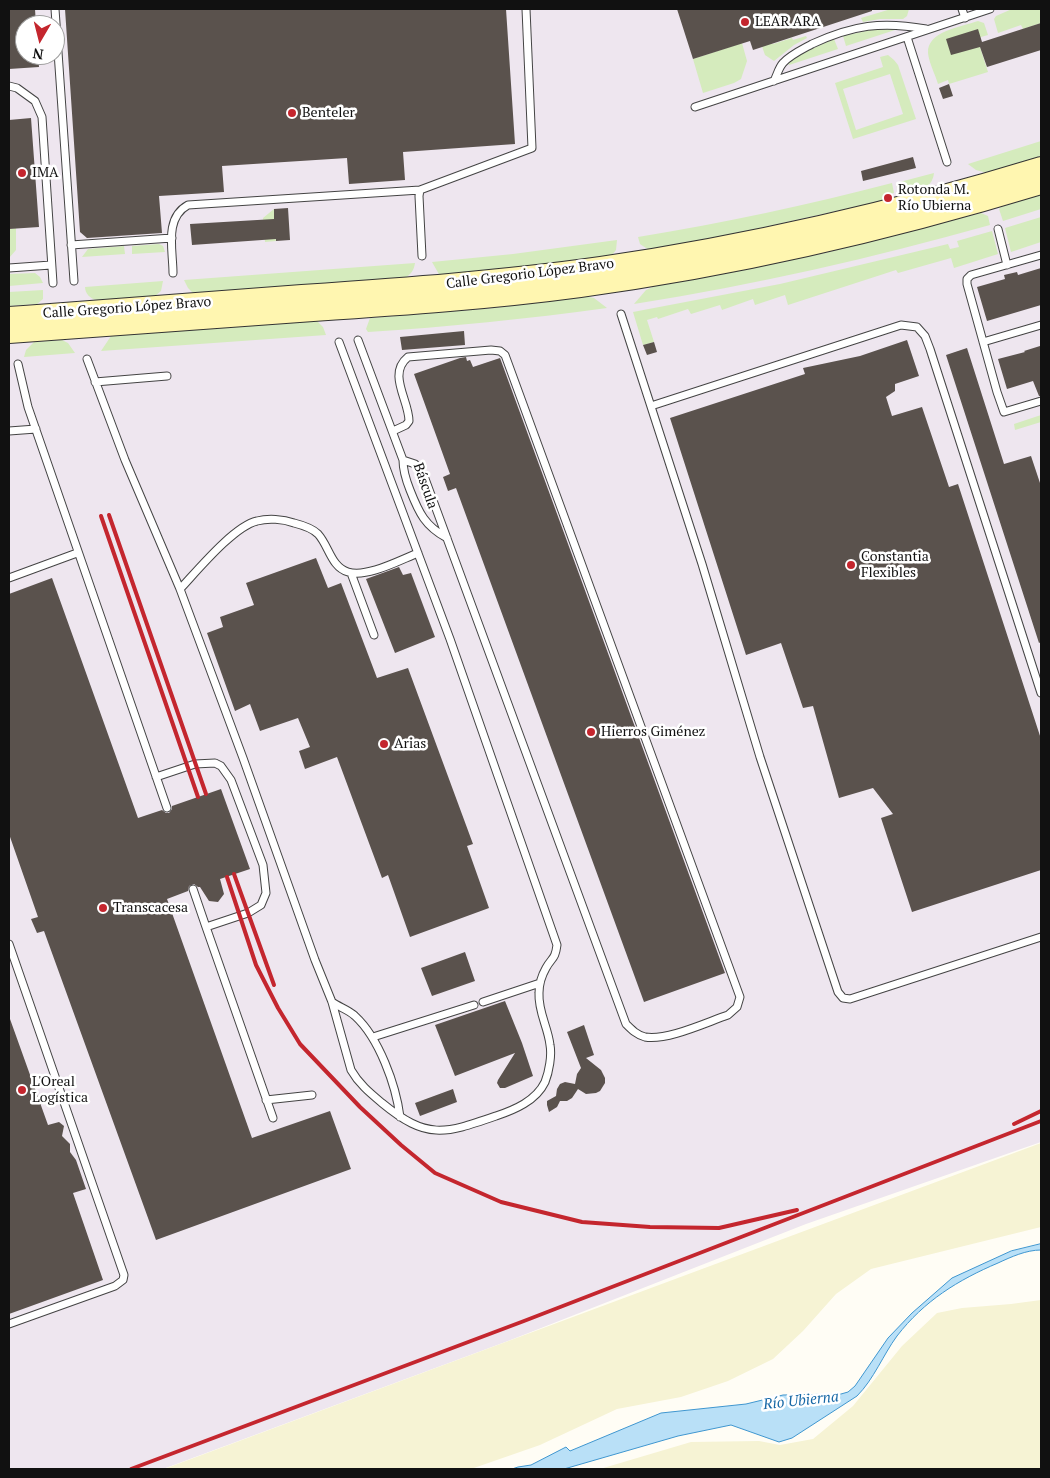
<!DOCTYPE html>
<html>
<head>
<meta charset="utf-8">
<style>
	body { margin:0 }
	#map { position:relative; width:1050px; height:1478px; overflow:hidden; background:#fffdf5; font-family:"PT Serif",serif }
	canvas { display:block }
	.frame { position:absolute; inset:0; border:10px solid #111; pointer-events:none }
	.north { position:absolute; left:15px; top:15px; width:50px; height:50px; box-sizing:border-box; background:#fff; border:1px solid #a0a0a0; border-radius:50%; rotate:188deg; font-size:14px; font-weight:700; line-height:20px; text-align:center; color:#111 }
	.north::after { content:''; display:block; margin:auto; width:18px; height:22px; background:#c4262e; clip-path:polygon(50% 0,100% 100%,50% 72%,0 100%) }
</style>
</head>
<body>
<div id="map">
<canvas width="1050" height="1478"></canvas>
<div class="frame"></div>
<div class="north">N</div>
</div>
<script>
const ctx = document.querySelector('canvas').getContext('2d');
ctx.lineJoin = 'round';
function fill(path, color) { ctx.fillStyle = color; ctx.fill(path, 'evenodd'); }
function trace(path, color, width, dash) { ctx.strokeStyle = color; ctx.lineWidth = width; ctx.lineCap = dash ? 'butt' : 'round'; ctx.setLineDash(dash || []); ctx.stroke(path); }
function drawText(font, color, halo, rows, align = 'center') {
  ctx.font = font + ' "PT Serif",serif'; ctx.lineWidth = 5; ctx.setLineDash([]); ctx.textBaseline = 'middle'; ctx.strokeStyle = halo; ctx.fillStyle = color; for (const [text, x, y, turn = 0] of rows) {
    ctx.save(); ctx.translate(x, y); ctx.rotate((+turn || 0) * Math.PI / 180); ctx.textAlign = isNaN(turn) ? turn : align; if (halo) ctx.strokeText(text, 0, 0); ctx.fillText(text, 0, 0); ctx.restore();
  }
}
fill(new Path2D(`
	M9 9H1041V1142L806 1224 508 1341 163 1469H9ZM25 25H55V55H25Z`), '#eee6ef');
fill(new Path2D(`
	M1041 1143V1227L871 1269 836 1294 803 1331 773 1359 728 1381 681 1397 617 1409 540 1445 471 1469H164Z
	M1041 1300V1469H600L691 1442 759 1441 780 1445 813 1439 853 1406 902 1346 937 1313 962 1308 1011 1304Z`), '#f6f3d4');
fill(new Path2D(`
	M891 9H909L907 16 903 19H880L863 22 861 18Z
	M1012 9H1041V23L1023 29 1021 25 998 33 994 19 996 16Z
	M978 21 984 23 988 35 981 37 979 44 988 72 949 84 948 80 938 84C935 74 929 63 928 53 927 31 961 27 978 21Z
	M889 28 898 29 846 46 843 36 875 29Z
	M806 36 807 38 794 45 774 61 765 55 759 38 773 44 792 38 793 40Z
	M834 39 838 49 789 65 788 63 800 54Z
	M742 43 747 61 741 79 734 83 703 93 693 59Z
	M888 55 894 60 898 65 916 119 853 139 835 83 883 67 880 57ZM890 74 903 114 856 130 843 89Z
	M1041 141V156L987 173 976 170 968 164Z
	M934 173C932 191 914 193 899 197L896 183Z
	M892 183 894 193 885 195 886 200 724 236 649 250 640 244 638 237C724 223 808 205 892 183Z
	M1041 194V209L1003 221 999 209 1001 207Z
	M274 209 276 241 265 242 263 218Z
	M981 213 988 216 990 225C873 258 755 285 634 304L646 290 657 285 825 253Z
	M1041 217V242L1011 252 1005 228Z
	M16 228V250L9 258V229Z
	M992 231 998 254 954 268 951 258 898 273 896 270 788 305 785 295 755 305 753 299 722 310 720 305 691 314 688 309 658 319 657 317 647 320 654 342 643 345 633 312 780 284 948 244 950 249 959 247 957 241Z
	M617 240 616 250 612 255 559 263 440 276 432 262 513 254Z
	M159 244 163 246 165 252 132 254V246Z
	M124 246 125 254 82 257 88 249Z
	M415 263C414 270 411 275 404 278L193 293 188 288 184 280Z
	M35 273 40 277 43 283 9 286V274Z
	M163 281 161 291 155 296C139 297 112 302 97 300 90 299 85 293 85 287Z
	M43 290V299L37 304 9 306V292Z
	M583 296 594 298 607 308C527 319 448 327 368 332L366 329 370 318 494 308Z
	M317 321 323 327 326 335 101 351 111 336Z
	M62 340 68 343 75 353 24 357 26 350 34 342Z
	M1041 415V422L1015 430 1014 424Z`), '#d5ebbd');
const water = new Path2D(`
	M1041 1244V1250C1026 1250 1011 1257 998 1263 958 1280 924 1301 897 1336 883 1355 874 1379 857 1396L792 1438 779 1442 731 1425 678 1436 564 1469H512L518 1467 531 1465 566 1447 570 1451 661 1413 746 1404 783 1395 841 1394 848 1392 855 1386 888 1338 912 1313 952 1278 1011 1251Z`);
fill(water, '#b9e0f7');
trace(water, '#3f96cf', 1);
fill(new Path2D(`
	M9 9H35L36 25H25V55H38L39 67 9 69Z
	M65 9H506L515 144 403 152 405 180 349 184 347 158 222 166 224 192 159 196 162 233 87 238 80 232Z
	M677 9H872V11L753 50 750 41 693 59Z
	M1041 23V50L987 67 980 47 951 55 946 39 978 29 982 42Z
	M949 84 953 96 943 99 939 88Z
	M31 118 39 227 9 229V120Z
	M913 157 916 168 863 181 861 171Z
	M288 208 290 240 276 241V239L192 245 190 224 274 219V209Z
	M1041 268V305L987 321 977 287 1005 279 1004 275 1017 272 1018 275Z
	M464 331 465 345 402 350 400 337Z
	M907 340 919 376 895 384V391L886 397 892 416 922 407 949 487 958 484 1041 739V870L912 912 881 818 893 814 873 788 839 798 813 706 803 708 781 643 746 655 670 418 805 374 803 368 860 356Z
	M654 342 657 352 647 355 643 345Z
	M1040 346 1041 347V396H1039L1033 381 1007 389 998 359 1025 352 1024 351Z
	M967 348 1004 464 1031 456 1041 486V642L1039 643 946 355Z
	M466 357 467 361 470 360 473 367 500 358 725 973 644 1002 456 488 448 491 443 477 450 474 414 374 460 358Z
	M316 558 328 588 341 583 377 678 408 668 473 844 467 846 489 908 410 937 388 875 382 878 337 757 305 769 299 751 310 747 298 718 260 731 250 704 235 711 207 633 223 627 220 617 254 605 246 583Z
	M399 567 403 575 411 573 435 637 395 653 366 579Z
	M52 578 138 818 162 810 166 813H169L172 809V806L221 789 250 869 220 879 224 894 218 902 209 901 200 887H198L194 884 189 886 188 891 167 899 252 1138 330 1111 351 1169 156 1240 44 931 37 933 31 919 38 917 9 834V594Z
	M465 952 475 981 432 996 421 968Z
	M505 1001 522 1043 533 1076 505 1088H500L497 1083 498 1080 515 1053 455 1076 435 1025Z
	M9 1019H10L48 1125 59 1122 64 1126 62 1136 70 1144V1152L76 1160 86 1189 73 1193 103 1280 9 1314Z
	M584 1025 594 1055 586 1058 601 1070 605 1078V1083L600 1091 596 1093 586 1094 578 1089 572 1098 567 1101H560L557 1107 549 1112 547 1105V1101L556 1096 557 1089 560 1084 565 1082 575 1084 577 1074 581 1068 567 1032Z
	M453 1089 457 1102 420 1116 415 1103Z`), '#5a524d');
const lane = new Path2D(`
	M55 9 74 281
	M962 9 965 18
	M907 37 947 162
	M774 81C777 75 779 67 783 63 790 55 803 49 812 44 853 25 882 21 926 29
	M9 86 17 88 35 101 42 117 53 283
	M695 107 990 9
	M998 229 1007 265
	M71 245 172 238
	M1041 255 971 275 967 279V284L997 392 1004 412 1041 401
	M422 256 419 196 420 190 532 148 526 9
	M9 268 51 265
	M173 273C173 250 164 218 188 205L420 190
	M621 314 702 564 760 757 838 992 843 998 850 999 1041 937
	M358 340 403 460 415 464 424 476 626 1024C632 1030 637 1035 645 1037 667 1041 707 1022 728 1015L737 1007 740 997 505 355 500 351 491 350 408 357C387 374 409 400 409 421L406 425 393 431
	M983 342 1041 325
	M87 359 125 460 180 589 243 758 315 960 332 1002 351 1070C359 1084 370 1093 382 1103 427 1140 444 1134 496 1116 514 1110 536 1101 545 1082 549 1072 552 1055 550 1045 548 1027 538 1012 539 993 539 985 542 975 546 968 552 957 555 960 557 945L450 639 339 342
	M18 364 28 407 167 808
	M95 382 167 376
	M651 406 901 325 917 327 925 336 930 349 1041 693
	M9 431 36 429
	M403 460C403 471 406 480 410 490 419 513 425 526 447 538
	M351 573 374 635
	M9 578 77 553
	M180 589C197 571 234 526 257 521 268 518 283 519 294 523 302 525 312 528 318 534 329 546 331 567 348 572 367 578 400 560 418 553
	M156 777 195 764 215 763 221 766 231 780 263 865 266 893 261 905 248 913 206 927 273 1118
	M193 889 206 927
	M9 944 124 1275 123 1280 115 1286 9 1324
	M332 1002C339 1007 349 1010 355 1016 379 1038 396 1085 400 1117
	M483 1002 540 983
	M373 1037 474 1005
	M266 1100 312 1095`);
const secondary = new Path2D(`
	M9 317C107 310 205 302 302 295 402 288 502 281 601 267 750 245 897 211 1041 167
	M9 333C110 326 211 319 313 311 402 305 491 299 580 287 736 266 890 230 1041 184`);
trace(lane, '#444', 9);
trace(secondary, '#333', 22);
trace(lane, '#fff', 7);
trace(secondary, '#fff6b0', 20);
trace(new Path2D(`
	M109 515 206 794
	M101 516 198 797
	M234 874 274 985
	M227 877 256 965 278 1008 300 1044 360 1107 401 1145 435 1173 501 1202 582 1222 650 1227 719 1228 797 1210
	M1014 1124 1041 1111
	M131 1469 524 1321 1041 1121`), '#c4262e', 4);
for (const [x, y, r, color] of [
	[745,22,5,"#c4262e"],
	[292,113,5,"#c4262e"],
	[22,173,5,"#c4262e"],
	[888,198,5,"#c4262e"],
	[851,565,5,"#c4262e"],
	[591,732,5,"#c4262e"],
	[384,744,5,"#c4262e"],
	[103,908,5,"#c4262e"],
	[22,1090,5,"#c4262e"]
]) { const dot = new Path2D(); dot.arc(x, y, r, 0, 2 * Math.PI); ctx.fillStyle = color; ctx.fill(dot); trace(dot, '#fff', 2); }
drawText('14px', '#111', '#fff', [
	["LEAR ARA",755,22],
	["Benteler",302,113],
	["IMA",32,173],
	["Rotonda M.",898,190],
	["Río Ubierna",898,206],
	["Constantia",861,557],
	["Flexibles",861,573],
	["Hierros Giménez",601,732],
	["Arias",394,744],
	["Transcacesa",113,908],
	["L'Oreal",32,1082],
	["Logística",32,1098]
], 'left');
drawText('14px', '#111', '#fff', [
	["Calle Gregorio López Bravo",530,274,-7],
	["Calle Gregorio López Bravo",127,308,-4],
	["Báscula",425,486,71]
]);
drawText('italic 15px', '#1768a6', '#fff', [
	["Río Ubierna",801,1401,-6]
]);
</script>
</body>
</html>
